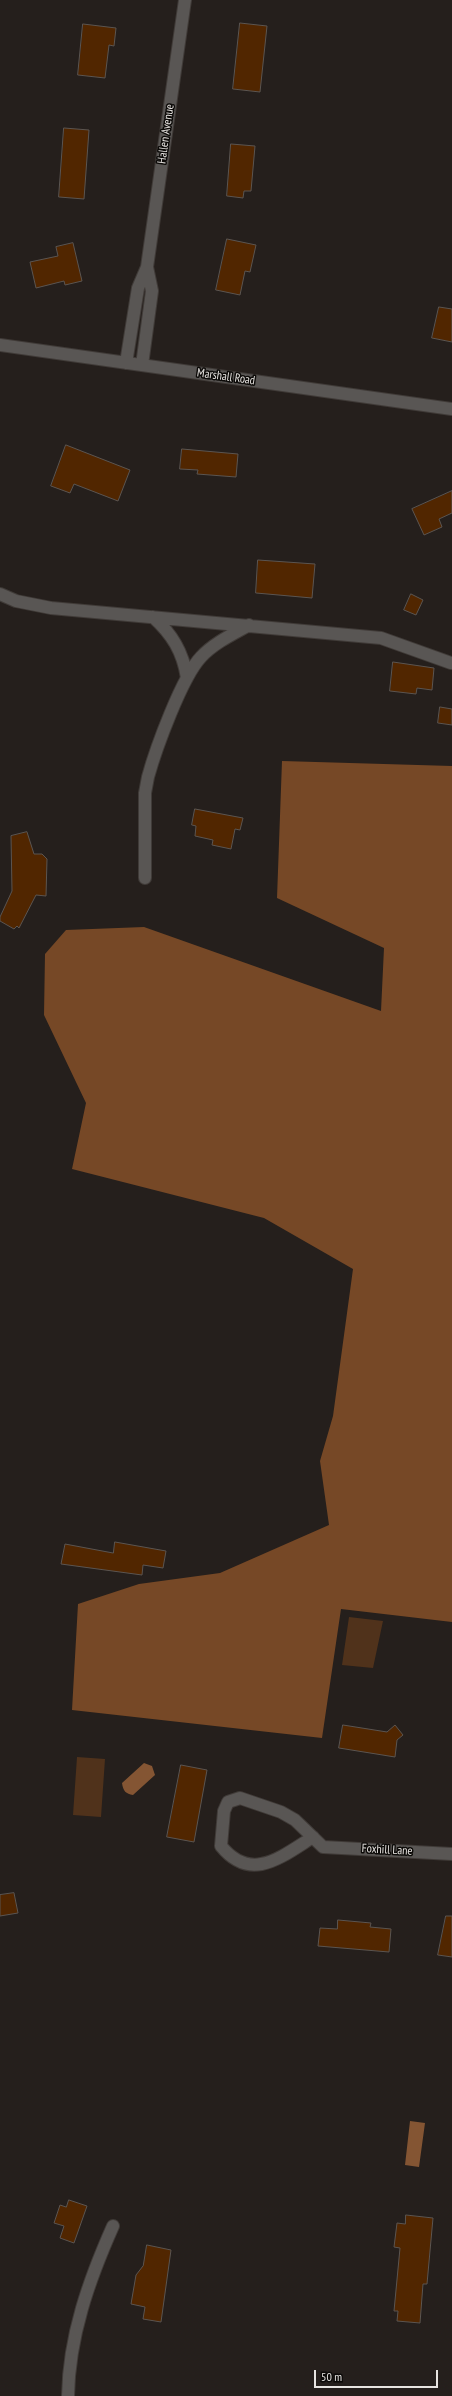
<!DOCTYPE html>
<html>
<head>
<meta charset="utf-8">
<style>
	body { margin:0 }
	#map { position:relative; width:452px; height:2396px; overflow:hidden; background:#251f1c; font-family:"PT Sans Narrow",sans-serif }
	canvas { display:block }
	.scale { position:absolute; left:314px; top:2370px; width:124px; height:18px; box-sizing:border-box; border:2px solid #e7e4e1; border-top:0; padding-left:5px; font-size:12px; line-height:14px; white-space:nowrap; color:#e7e4e1; -webkit-text-stroke:3px #0c0a08; paint-order:stroke }
</style>
</head>
<body>
<div id="map">
<canvas width="452" height="2396"></canvas>
<div class="scale">50 m</div>
</div>
<script>
const ctx = document.querySelector('canvas').getContext('2d');
ctx.lineJoin = 'round';
function fill(path, color) { ctx.fillStyle = color; ctx.fill(path, 'evenodd'); }
function trace(path, color, width, dash) { ctx.strokeStyle = color; ctx.lineWidth = width; ctx.lineCap = dash ? 'butt' : 'round'; ctx.setLineDash(dash || []); ctx.stroke(path); }
function drawText(font, color, halo, rows, align = 'center') {
  ctx.font = font + ' "PT Sans Narrow",sans-serif'; ctx.lineWidth = 3; ctx.setLineDash([]); ctx.textBaseline = 'middle'; ctx.strokeStyle = halo; ctx.fillStyle = color; for (const [text, x, y, turn = 0] of rows) {
    ctx.save(); ctx.translate(x, y); ctx.rotate((+turn || 0) * Math.PI / 180); ctx.textAlign = isNaN(turn) ? turn : align; if (halo) ctx.strokeText(text, 0, 0); ctx.fillText(text, 0, 0); ctx.restore();
  }
}
fill(new Path2D(`
	M349 1617 383 1621 373 1668 342 1665Z
	M77 1757 105 1759 101 1817 73 1815Z`), '#50321b');
fill(new Path2D(`
	M282 761 452 766V1622L341 1609 322 1738 72 1710 78 1604 139 1584 220 1573 329 1525 320 1461 333 1416 353 1269 264 1218 72 1169 86 1103 44 1015 45 954 66 930 144 927 381 1011 384 948 277 898Z`), '#764826');
fill(new Path2D(`
	M144 1763 152 1766 155 1775 133 1795C126 1794 123 1791 122 1783Z
	M410 2121 425 2123 419 2167 405 2165Z`), '#845533');
const building = new Path2D(`
	M240 23 267 26 260 92 233 89Z
	M83 24 116 28 114 46 109 45 105 78 78 75Z
	M64 128 89 130 84 199 59 197Z
	M231 144 255 146 251 191H244L243 198 227 196Z
	M227 239 256 245 250 272 245 271 240 295 216 290Z
	M73 243 82 281 65 285 64 281 36 288 30 262 58 256 56 247Z
	M439 307 452 309V342L432 338Z
	M66 445 130 470 118 501 74 484 70 493 51 486Z
	M182 449 238 454 236 477 197 474 198 470 180 469Z
	M452 491V513L439 519 442 527 424 535 412 509Z
	M258 560 315 564 312 598 256 593Z
	M411 594 423 600 416 615 404 610Z
	M393 662 434 668 432 690 417 688 416 694 390 691Z
	M440 707 452 709V725L438 723Z
	M195 809 243 818 240 830 235 829 231 849 212 845 213 840 195 836 196 826 192 825Z
	M27 832 34 854H42L47 859 46 896 36 895 19 928 17 926 14 929 0 921V917L12 891 11 836Z
	M115 1542 166 1551 163 1568 143 1565 142 1575 61 1564 65 1544 113 1553Z
	M343 1725 387 1732 395 1725 403 1735 397 1740 395 1757 339 1748Z
	M181 1765 207 1770 194 1842 167 1837Z
	M14 1893 18 1913 0 1916V1895Z
	M446 1916H452V1957L438 1955Z
	M338 1920 371 1923 370 1927 391 1929 389 1952 318 1946 320 1928 337 1929Z
	M69 2200 87 2206 74 2243 60 2238 64 2226 54 2223 60 2205 66 2207Z
	M406 2215 433 2218 427 2284H423L420 2323 397 2321 398 2311H394L400 2248 394 2247 397 2223 405 2224Z
	M147 2245 171 2250 161 2322 143 2319 145 2307 131 2304 136 2275 143 2266Z`);
fill(building, '#512600');
trace(building, '#5b5551', 1);
const minor = new Path2D(`
	M0 345 452 409
	M126 363 138 288 147 267 185 0
	M142 365 152 291 147 267
	M0 594 16 601 51 608 381 638 451 663
	M153 617C172 634 183 652 187 678
	M145 878V793L148 777C156 748 182 677 201 657 214 643 233 634 249 625
	M313 1837C281 1857 251 1883 221 1846L224 1811 228 1802 240 1798 281 1812 295 1820 323 1847 452 1854
	M68 2396C69 2336 89 2280 113 2226`);
trace(minor, '#403b38', 14);
trace(minor, '#595654', 12);
drawText('12px', '#e7e4e1', '#0c0a08', [
	["Hallen Avenue",166,134,-82],
	["Marshall Road",226,377,8],
	["Foxhill Lane",387,1850,3]
]);
</script>
</body>
</html>
